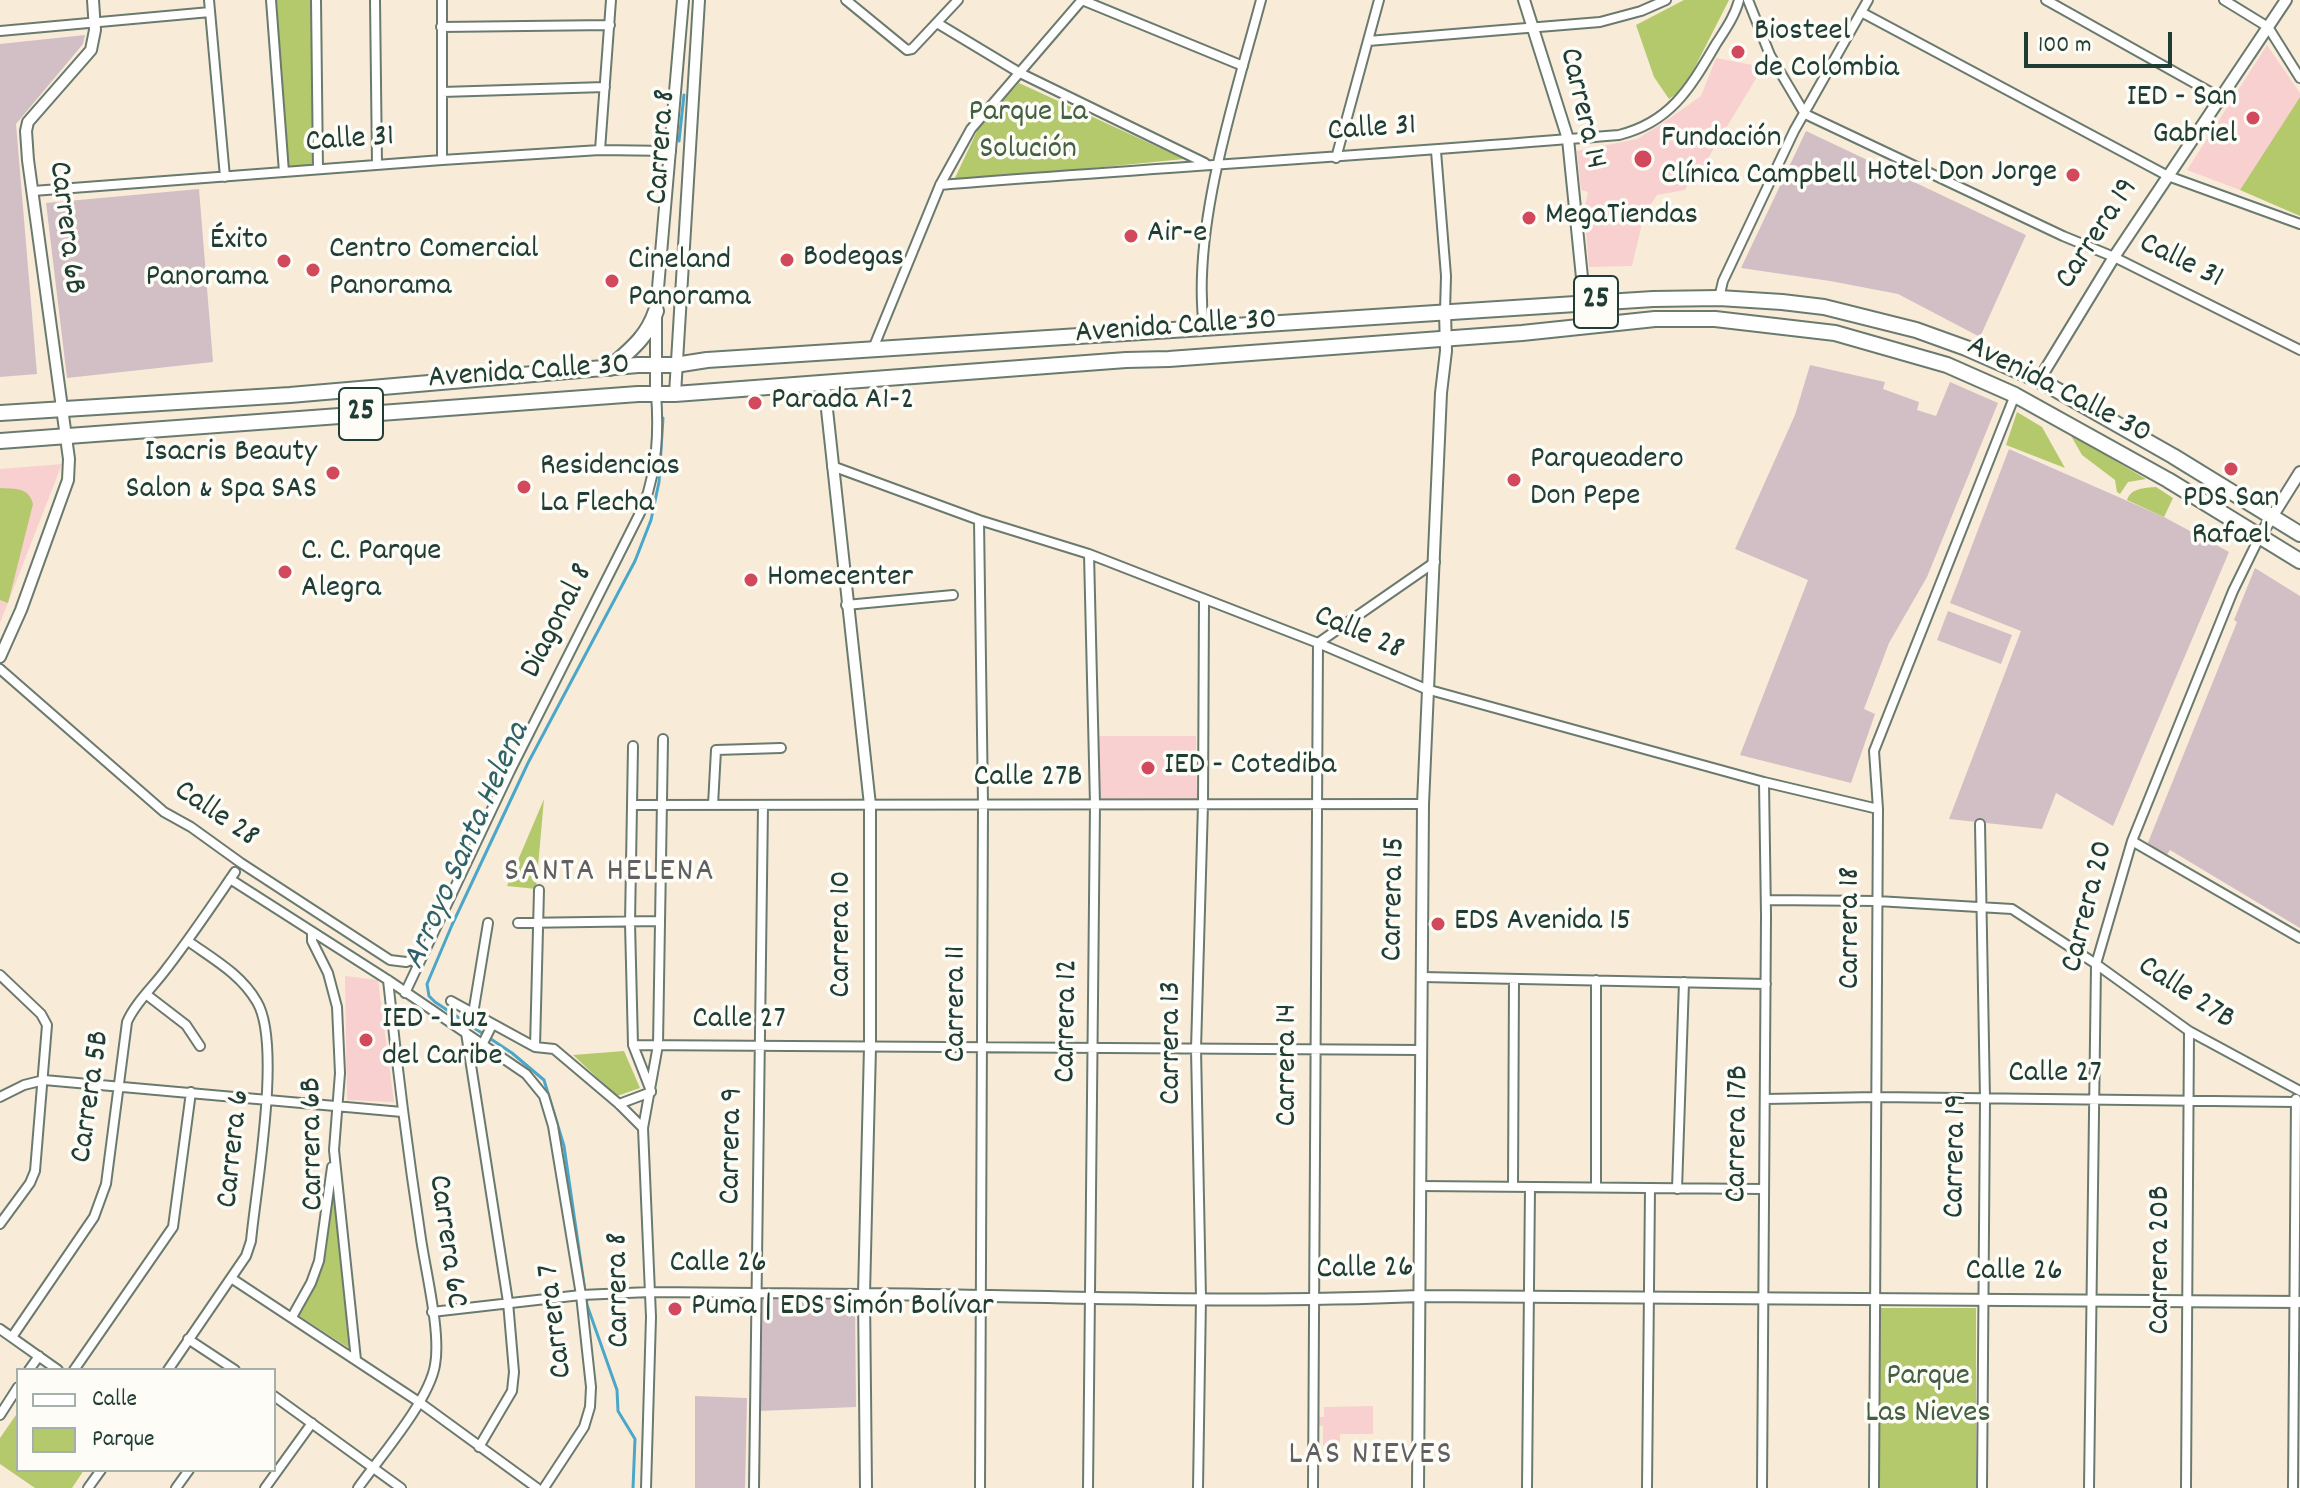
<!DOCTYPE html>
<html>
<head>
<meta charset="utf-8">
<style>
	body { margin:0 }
	#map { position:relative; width:2300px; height:1488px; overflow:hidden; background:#f8ecd9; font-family:Dekko,sans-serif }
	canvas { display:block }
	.legend { position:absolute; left:16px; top:1368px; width:260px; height:104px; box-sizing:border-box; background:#fdfcf7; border:2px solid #a4b0a9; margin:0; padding:10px 14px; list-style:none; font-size:24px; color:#1f3d34 }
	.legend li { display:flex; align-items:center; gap:16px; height:40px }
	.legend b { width:40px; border:2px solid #a4b0a9 }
	.scale { position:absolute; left:2024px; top:32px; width:148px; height:36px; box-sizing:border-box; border:4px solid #1f3d34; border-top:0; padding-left:10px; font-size:24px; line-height:28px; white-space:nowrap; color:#1f3d34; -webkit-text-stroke:6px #fdfcf7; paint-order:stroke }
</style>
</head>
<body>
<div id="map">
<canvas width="2300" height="1488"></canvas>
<ul class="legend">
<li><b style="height:10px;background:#fff"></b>Calle</li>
<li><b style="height:22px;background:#b4c86c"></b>Parque</li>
</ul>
<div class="scale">100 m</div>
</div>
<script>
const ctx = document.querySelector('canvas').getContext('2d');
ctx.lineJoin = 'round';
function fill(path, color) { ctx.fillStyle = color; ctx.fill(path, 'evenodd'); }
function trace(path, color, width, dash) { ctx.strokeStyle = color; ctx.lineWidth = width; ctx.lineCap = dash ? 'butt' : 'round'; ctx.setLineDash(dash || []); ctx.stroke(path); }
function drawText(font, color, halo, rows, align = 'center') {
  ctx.font = font + ' Dekko,sans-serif'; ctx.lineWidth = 7; ctx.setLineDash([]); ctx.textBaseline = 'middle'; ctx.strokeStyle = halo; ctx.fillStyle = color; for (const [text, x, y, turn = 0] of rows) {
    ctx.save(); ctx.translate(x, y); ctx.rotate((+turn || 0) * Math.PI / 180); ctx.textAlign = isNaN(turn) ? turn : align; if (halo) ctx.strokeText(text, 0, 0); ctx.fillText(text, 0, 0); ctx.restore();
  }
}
fill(new Path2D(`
	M2267 45 2300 93V97L2240 190 2187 170Z
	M1716 58 1763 67 1699 173H1695L1685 190 1657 195 1644 215 1632 266 1589 267 1584 210 1588 192 1581 190 1577 151 1637 139 1663 123 1701 96Z
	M62 464 0 623V469Z
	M1098 736H1196L1197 799 1099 800Z
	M345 976 378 980 394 1102 347 1100Z
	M1373 1406V1434H1340V1446H1323V1426L1316 1425V1417H1324V1407Z`), '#f7d0cf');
fill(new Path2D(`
	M85 35 83 44 16 124 37 374 0 377V44Z
	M1806 131 2026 235 1980 337 1898 294 1830 281 1741 268Z
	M199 189 213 362 67 378 46 203Z
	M1810 365 1885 382 1883 389 1919 402 1917 410 1936 416 1950 382 1998 403 1927 577 1889 643 1864 709 1875 714 1851 783 1740 755 1808 580 1735 549 1795 415Z
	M2009 449 2164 517 2229 552 2113 826 2056 793 2042 829 1949 819 2021 631 1950 603Z
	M2255 568 2300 596V928L2170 850 2166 856 2147 845 2237 622 2234 620Z
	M1948 611 2012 635 2001 664 1937 640Z
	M762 1299 855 1300 856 1407 759 1411Z
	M695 1396 747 1398 745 1488H695Z`), '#d2bec5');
fill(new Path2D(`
	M275 0H313L314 164 286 168Z
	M1684 0H1729L1690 77 1683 89 1669 99 1654 77 1636 25Z
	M1019 83 1184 159 953 182 980 125Z
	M2300 97V216L2240 190Z
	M2017 412 2042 427 2065 468 2006 445Z
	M2070 434 2146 479 2128 482 2120 494 2117 492 2115 480 2082 455Z
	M2156 487 2173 498 2164 517 2127 500C2131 488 2144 488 2156 487Z
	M0 488C15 489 29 487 33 504L8 603 0 600Z
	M544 799 536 889 507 886Z
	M624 1051 640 1088 617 1096 573 1055Z
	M336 1193 352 1350 298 1315 316 1278 332 1194Z
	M1880 1308H1976V1488H1880Z
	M18 1412V1470H84L72 1488H35L0 1464V1438Z`), '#b4c86c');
trace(new Path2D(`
	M679 141 684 95
	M633 1488 635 1439 618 1411 617 1390 587 1305 564 1146 544 1080 512 1053 435 1002 429 996 427 984 452 925 528 763 635 561 651 520 659 482 663 418`), '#4ba7c9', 3);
const minor = new Path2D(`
	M209 0 225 177
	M271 0 284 172
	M316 0 318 169
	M375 0 377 164
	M442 0V160
	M846 0 907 50 912 49 958 0
	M1082 0 1243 66
	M1748 0 1770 55 1805 114 2063 236 2114 257 2300 350
	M2046 0 2221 98
	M2224 0 2268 27 2300 78
	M1861 12 2168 176 2300 224
	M937 23 1020 73 1205 163
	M441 27 610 25
	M0 31 210 12
	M1368 41 1600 22 1641 11 1666 0
	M442 92 605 87
	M600 150 611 0
	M1436 151 1446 276 1445 311
	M1336 158 1379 0
	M940 185C1166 167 1392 154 1619 135 1671 122 1690 88 1716 44 1725 30 1735 16 1739 0
	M33 191 442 160 600 150 671 151
	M1719 298 1723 281 1794 131 1868 0
	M1204 328C1191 227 1235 98 1261 0
	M872 351 940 185 971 129 1082 0
	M832 466 979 520 1089 554 1318 643 1426 689 1764 782 1878 809
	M979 520 983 804 980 1488
	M846 605 953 595
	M0 669 164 812 191 827 241 863 390 960 406 962 423 956
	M633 746 630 923 633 1045 651 1091
	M633 805 1423 804
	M713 805 716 750 781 748
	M1980 824 1985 1099 1982 1488
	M2132 841 2300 938
	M230 879 388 980 526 1074 544 1096 553 1126 581 1295 591 1387 590 1407 584 1427 544 1488
	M1766 900 1877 901 2012 909 2096 964 2189 1031 2300 1091
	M518 923 660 921
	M312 933V941L328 973 337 1007 340 1073 334 1150 356 1360
	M0 975 41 1014 47 1025 35 1171 30 1183 0 1224
	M1422 977 1766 984
	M405 993 510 771 644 505C657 467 659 433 656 393
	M147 995 186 1025 200 1046
	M451 1001 535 1047 554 1049 619 1104 643 1128
	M473 1014 488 923
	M466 1033 508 1302 514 1372 512 1391 479 1447
	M482 1045 492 1025
	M633 1045 1421 1050
	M535 1047 539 890
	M0 1097 24 1085 44 1080 402 1112
	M1765 1099 1877 1097 2296 1102
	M619 1104 651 1092
	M1420 1186 1763 1189
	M1513 1187 1514 979
	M1596 1187V980
	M1677 1189 1684 982
	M231 1278 419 1402 537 1488
	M432 1312 581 1295 650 1292 864 1294
	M292 1317 311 1283 319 1261 332 1167
	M0 1329 58 1370
	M12 1337 94 1217 106 1184 127 1022C135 1003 154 986 167 968 191 937 213 904 235 872
	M188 1339 235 1370
	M29 1370 39 1356
	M74 1370 173 1227 191 1092
	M168 1370 246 1256 251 1241C256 1188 282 1044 257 1002 241 974 213 959 188 941
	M274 1396 401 1488
	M0 1415 18 1387
	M88 1488 101 1470
	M176 1488 189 1470
	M265 1488 312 1423
	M358 1488C380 1457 429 1401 435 1365 441 1333 426 1273 421 1239 408 1153 397 1067 388 980
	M646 1488 651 1317 643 1128 658 1045 663 739
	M754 1488 763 805
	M1088 1488 1095 804 1089 554
	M1198 1488 1201 1298 1196 1049 1203 804 1204 599
	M1313 1488 1318 643 1435 562
	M1527 1488 1530 1187
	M1647 1488 1650 1189
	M1762 1488 1766 916 1764 782
	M1874 1488 1878 809 1874 751 2015 395
	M2089 1488 2096 964 2132 841 2233 591 2260 536
	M2186 1488 2189 1031
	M2293 1488 2296 1099`);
const tertiary = new Path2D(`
	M1524 0 1568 139 1587 327
	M2039 380 2114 257 2286 0
	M824 382 870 805V1047L864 1294 866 1488
	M656 393V311L683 0
	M675 394 699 0
	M2260 536 2300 472
	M0 657 21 610 68 480 69 459 28 160 26 131 28 122 91 50 95 30 93 0
	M864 1294C1049 1296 1235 1304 1419 1296L2300 1302
	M1418 1488 1423 804 1441 393 1446 351 1445 311`);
const trunk = new Path2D(`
	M610 368C630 350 647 338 656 311
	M0 413 290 395 638 365H675L707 360 1653 299 1719 298 1782 302 1824 307 1916 330 1966 348 2039 380 2173 456 2300 534
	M0 441 638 394H675L1126 360 1169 359 1522 333 1655 319H1715L1835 333 1947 365 2015 395 2168 480 2300 561`);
trace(minor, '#6b7a6e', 12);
trace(tertiary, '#6b7a6e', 14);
trace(trunk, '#6b7a6e', 18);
trace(minor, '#fff', 8);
trace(tertiary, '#fff', 10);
trace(trunk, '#fff', 14);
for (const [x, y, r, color] of [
	[1738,52,8,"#d1495b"],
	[2253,118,8,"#d1495b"],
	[1643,159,10,"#d1495b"],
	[2073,175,8,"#d1495b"],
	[1529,218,8,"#d1495b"],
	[1131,236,8,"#d1495b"],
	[787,260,8,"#d1495b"],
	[284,261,8,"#d1495b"],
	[313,270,8,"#d1495b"],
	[612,281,8,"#d1495b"],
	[755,403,8,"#d1495b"],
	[2231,469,8,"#d1495b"],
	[333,473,8,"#d1495b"],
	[1514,480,8,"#d1495b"],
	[524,487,8,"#d1495b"],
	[285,572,8,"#d1495b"],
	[751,580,8,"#d1495b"],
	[1148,768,8,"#d1495b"],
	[1438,924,8,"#d1495b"],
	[366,1040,8,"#d1495b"],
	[675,1309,8,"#d1495b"]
]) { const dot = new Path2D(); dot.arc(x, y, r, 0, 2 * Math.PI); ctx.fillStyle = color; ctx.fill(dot); trace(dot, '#fdfcf7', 3); }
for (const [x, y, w] of [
	[1596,302,44],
	[361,414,44]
]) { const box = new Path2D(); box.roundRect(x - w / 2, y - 26, w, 52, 6); ctx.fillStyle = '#fdfcf7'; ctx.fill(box); trace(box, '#1f3d34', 2); }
drawText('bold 30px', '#1f3d34', null, [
	["25",1596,302],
	["25",361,414]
]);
drawText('32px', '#1f3d34', '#fdfcf7', [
	["Biosteel",1754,34],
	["de Colombia",1754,71],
	["IED - San",2237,100,"right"],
	["Gabriel",2237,137,"right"],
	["Fundación",1661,141],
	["Clínica Campbell",1661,178],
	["Hotel Don Jorge",2057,175,"right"],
	["MegaTiendas",1545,218],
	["Air-e",1147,236],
	["Éxito",268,243,"right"],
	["Panorama",268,280,"right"],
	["Centro Comercial",329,252],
	["Panorama",329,289],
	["Bodegas",803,260],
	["Cineland",628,263],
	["Panorama",628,300],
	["Parada A1-2",771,403],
	["Isacris Beauty",317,455,"right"],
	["Salon & Spa SAS",317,492,"right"],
	["Parqueadero",1530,462],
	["Don Pepe",1530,499],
	["Residencias",540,469],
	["La Flecha",540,506],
	["PDS San",2231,501,"center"],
	["Rafael",2231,538,"center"],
	["C. C. Parque",301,554],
	["Alegra",301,591],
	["Homecenter",767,580],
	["IED - Cotediba",1164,768],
	["EDS Avenida 15",1454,924],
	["IED - Luz",382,1022],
	["del Caribe",382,1059],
	["Puma | EDS Simón Bolívar",691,1309]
], 'left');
drawText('32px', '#1f3d34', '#fdfcf7', [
	["Carrera 14",1580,109,77],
	["Calle 31",1372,131,-4],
	["Calle 31",350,142,-4],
	["Carrera 8",664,147,-86],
	["Carrera 6B",64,228,83],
	["Carrera 19",2099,235,-57],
	["Calle 31",2180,263,26],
	["Avenida Calle 30",1176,329,-4],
	["Avenida Calle 30",529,374,-4],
	["Avenida Calle 30",2058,392,27],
	["Diagonal 8",559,622,-63],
	["Calle 28",1358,635,23],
	["Calle 27B",1028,780],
	["Calle 28",215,816,34],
	["Carrera 15",1396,899,-89],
	["Carrera 20",2090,907,-76],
	["Carrera 18",1853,928,-90],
	["Carrera 10",844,934,-90],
	["Calle 27B",2185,995,33],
	["Carrera 11",959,1004,-90],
	["Carrera 12",1069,1021,-89],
	["Calle 27",739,1022],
	["Carrera 13",1174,1043,-90],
	["Carrera 14",1290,1065,-90],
	["Calle 27",2055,1076],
	["Carrera 5B",93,1097,-82],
	["Carrera 17B",1740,1134,-89],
	["Carrera 6B",315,1144,-91],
	["Carrera 9",734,1146,-89],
	["Carrera 6",236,1149,-84],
	["Carrera 19",1958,1156,-89],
	["Carrera 6C",445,1242,82],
	["Carrera 20B",2163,1260,-90],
	["Calle 26",718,1266],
	["Calle 26",1365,1271,-1],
	["Calle 26",2014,1274],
	["Carrera 8",621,1290,-91],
	["Carrera 7",558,1321,-97]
]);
drawText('32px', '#446042', '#fdfcf7', [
	["Parque La",1028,115],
	["Solución",1028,152],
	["Parque",1928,1379],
	["Las Nieves",1928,1416]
]);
drawText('italic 34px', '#2e6268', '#fdfcf7', [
	["Arroyo Santa Helena",469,847,-66]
]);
ctx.letterSpacing = '2px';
drawText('34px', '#605f61', '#fdfcf7', [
	["SANTA HELENA",610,874],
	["LAS NIEVES",1371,1457]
]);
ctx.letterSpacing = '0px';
</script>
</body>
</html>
